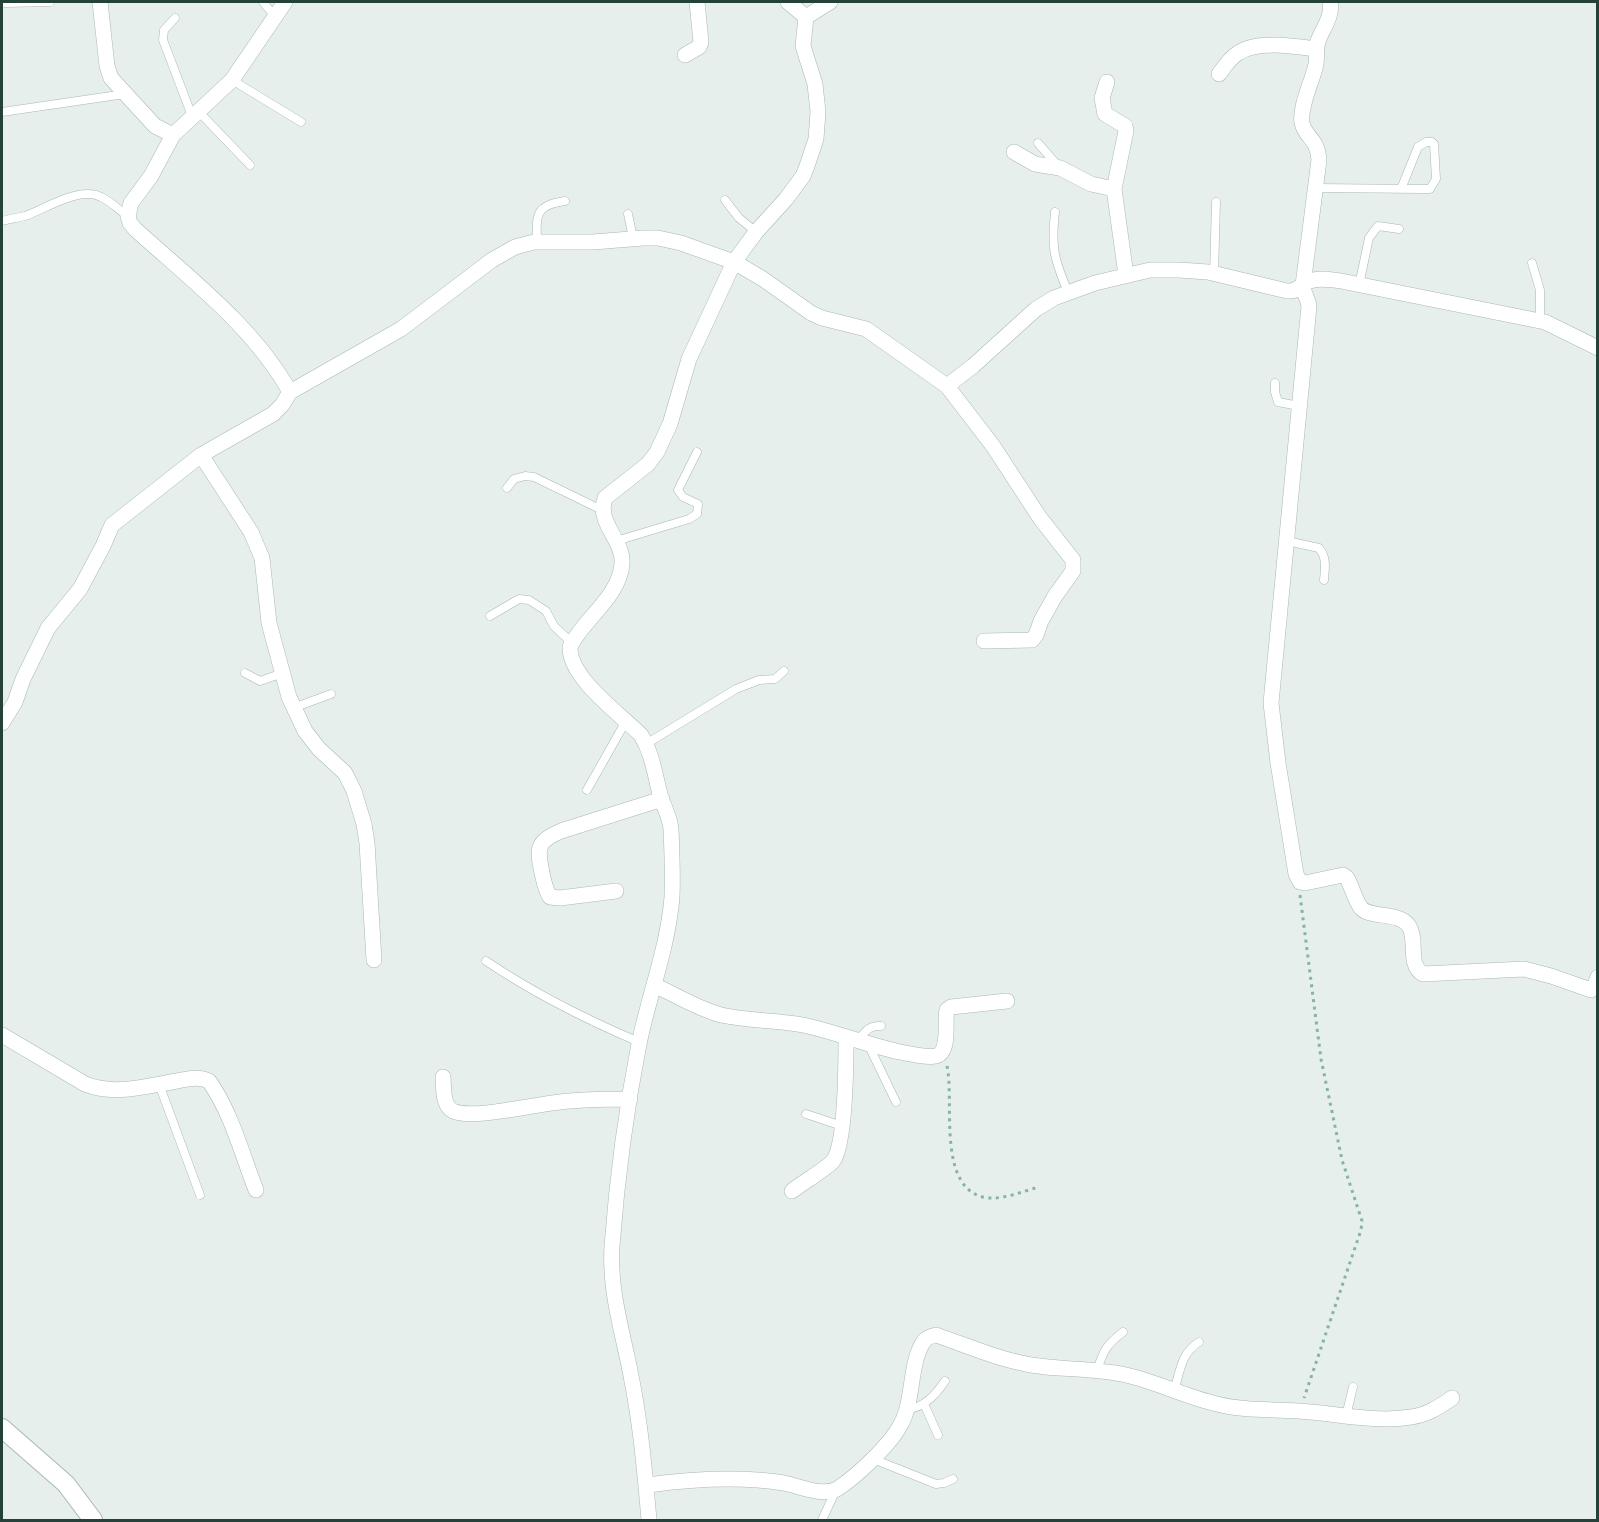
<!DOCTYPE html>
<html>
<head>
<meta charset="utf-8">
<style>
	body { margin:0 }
	#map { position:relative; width:1599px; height:1522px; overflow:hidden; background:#e6efeb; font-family:Raleway,sans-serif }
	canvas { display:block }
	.frame { position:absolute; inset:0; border:3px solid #24423a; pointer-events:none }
</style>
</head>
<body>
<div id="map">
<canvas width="1599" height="1522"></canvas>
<div class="frame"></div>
</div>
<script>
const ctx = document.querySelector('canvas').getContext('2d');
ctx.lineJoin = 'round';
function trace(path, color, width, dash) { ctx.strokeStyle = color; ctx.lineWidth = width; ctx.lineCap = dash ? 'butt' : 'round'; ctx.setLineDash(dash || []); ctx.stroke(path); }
const service = new Path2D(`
	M263 2 276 18
	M5 3 50 2
	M175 18 164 30 163 40 192 116
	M232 80 301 122
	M198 111 250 165
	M2 112 125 94
	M1038 143 1059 167
	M1316 188 1423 189H1430L1436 179 1434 144 1432 142H1426L1418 147 1401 189
	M725 200 739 218 756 232
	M1055 212C1051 248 1054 259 1068 292
	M628 214 633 238
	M2 221C9 219 17 218 25 216 45 209 79 186 101 197 110 201 119 210 128 216
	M537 241C536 214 536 205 565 201
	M1532 263 1540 290V321
	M1214 274 1216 202
	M1359 285 1369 238 1378 226 1399 229
	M1275 383V392L1278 402 1299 406
	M507 488 514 479 525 476 534 477 604 511
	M616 541 689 519 697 514 698 504 683 497 678 490 697 452
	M1287 541 1319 548C1327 557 1325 569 1324 580
	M490 616 519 599 529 600 546 611 554 626 572 643
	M245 673 260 681 283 673
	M293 708 331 694
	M646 744 736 689 759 680 775 679 784 671
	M587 790 626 721
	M486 961C535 994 585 1019 639 1042
	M858 1040C866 1031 869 1025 881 1026
	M868 1044 896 1102
	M159 1084 200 1195
	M806 1114 842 1126
	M1097 1370C1104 1350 1106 1345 1123 1332
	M1174 1391C1180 1372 1181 1353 1199 1342
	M924 1404 938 1435
	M906 1410C924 1407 935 1396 945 1381
	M1346 1416 1353 1387
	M873 1459 936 1484 944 1483 953 1479
	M822 1520 835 1492`);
const minor = new Path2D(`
	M100 2 107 66 111 78 155 126 173 135
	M1330 2C1333 16 1323 28 1318 41 1316 49 1317 56 1316 64 1313 80 1299 107 1302 123 1306 139 1317 137 1319 160L1303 285C1303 293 1308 298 1309 306L1271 703 1278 763 1296 874 1300 882 1305 883 1343 875 1347 878C1352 887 1355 900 1361 908 1371 919 1399 911 1409 926 1418 941 1407 965 1423 974L1524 969 1551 976 1591 990 1594 987 1598 977
	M806 17 830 2
	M685 55 699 47 701 42 697 2
	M1219 74C1224 67 1230 58 1238 53 1257 40 1294 46 1316 49
	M1107 82 1102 98 1105 114 1125 126 1126 131 1114 189 1126 275
	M1014 152 1035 164 1060 168 1091 184 1114 189
	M947 386 993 446 1040 518 1073 560V571L1055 596 1041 621 1036 635 1032 640 984 641
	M290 392 401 329 492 260 515 247 534 242H593L643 238H658L681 243 734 262 763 279 811 313 822 318 866 329 947 386 973 366 1036 309 1054 298 1095 283 1150 270H1179L1208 272 1287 291C1298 292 1301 284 1310 281 1320 277 1331 280 1341 281L1545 322 1598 348
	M201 455 251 532 262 558 269 623 289 697 305 731 319 749 345 773 354 791 364 824 367 843 374 960
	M2 723 15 702 23 679 48 628 80 589 103 546 112 525 201 455 273 414 282 405 290 392C253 326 190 279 135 229L130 223 128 216 131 203 151 176 173 135 232 80 285 2
	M616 891 560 898 550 897C545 889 544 881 542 873 537 848 536 842 561 831L662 799
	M654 985C676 995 698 1009 721 1015 748 1021 776 1020 803 1025 836 1032 867 1045 900 1052 910 1054 926 1058 936 1056 951 1052 944 1021 947 1010L951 1007 1007 1001
	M2 1035 85 1084C115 1096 146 1086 177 1081 188 1079 198 1076 209 1081 231 1112 242 1154 256 1190
	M443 1077C444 1088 442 1105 453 1111 472 1120 537 1104 560 1102 583 1099 607 1099 630 1099
	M792 1191C802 1183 826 1169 833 1161 846 1144 846 1060 846 1037
	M648 1485C693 1479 739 1476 784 1483 799 1486 823 1497 837 1489 856 1477 891 1444 901 1424 914 1401 909 1363 924 1341 927 1337 931 1336 936 1335 968 1346 997 1359 1031 1365 1062 1370 1095 1368 1126 1375 1157 1382 1186 1397 1217 1404 1244 1411 1270 1409 1298 1411 1335 1413 1374 1423 1411 1417 1427 1415 1439 1407 1452 1398
	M649 1520C645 1474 641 1427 632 1381 624 1336 609 1293 612 1246 617 1179 626 1110 639 1044 649 995 668 947 672 897 673 875 672 852 671 829 670 818 665 809 661 798 655 776 653 755 641 735 620 714 569 678 570 647 583 619 619 598 622 564 624 540 596 523 605 498L648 464 657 452 670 424 689 359 734 262 756 232 786 199 803 176 807 166 816 139 818 112 815 84 803 46 806 17 788 2`);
const tertiary = new Path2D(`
	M2 1428 66 1484 93 1520`);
trace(service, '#a8b8b2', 9);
trace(minor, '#a8b8b2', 16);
trace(tertiary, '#a8b8b2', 20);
trace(new Path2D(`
	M1300 895 1321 1059 1342 1160 1362 1221 1361 1230 1304 1398
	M947 1066C955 1100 935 1193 989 1198 1005 1199 1024 1191 1039 1187`), '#86b3a5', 3, [3, 4.5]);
trace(service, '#fff', 8);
trace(minor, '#fff', 15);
trace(tertiary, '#fff', 18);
</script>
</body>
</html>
